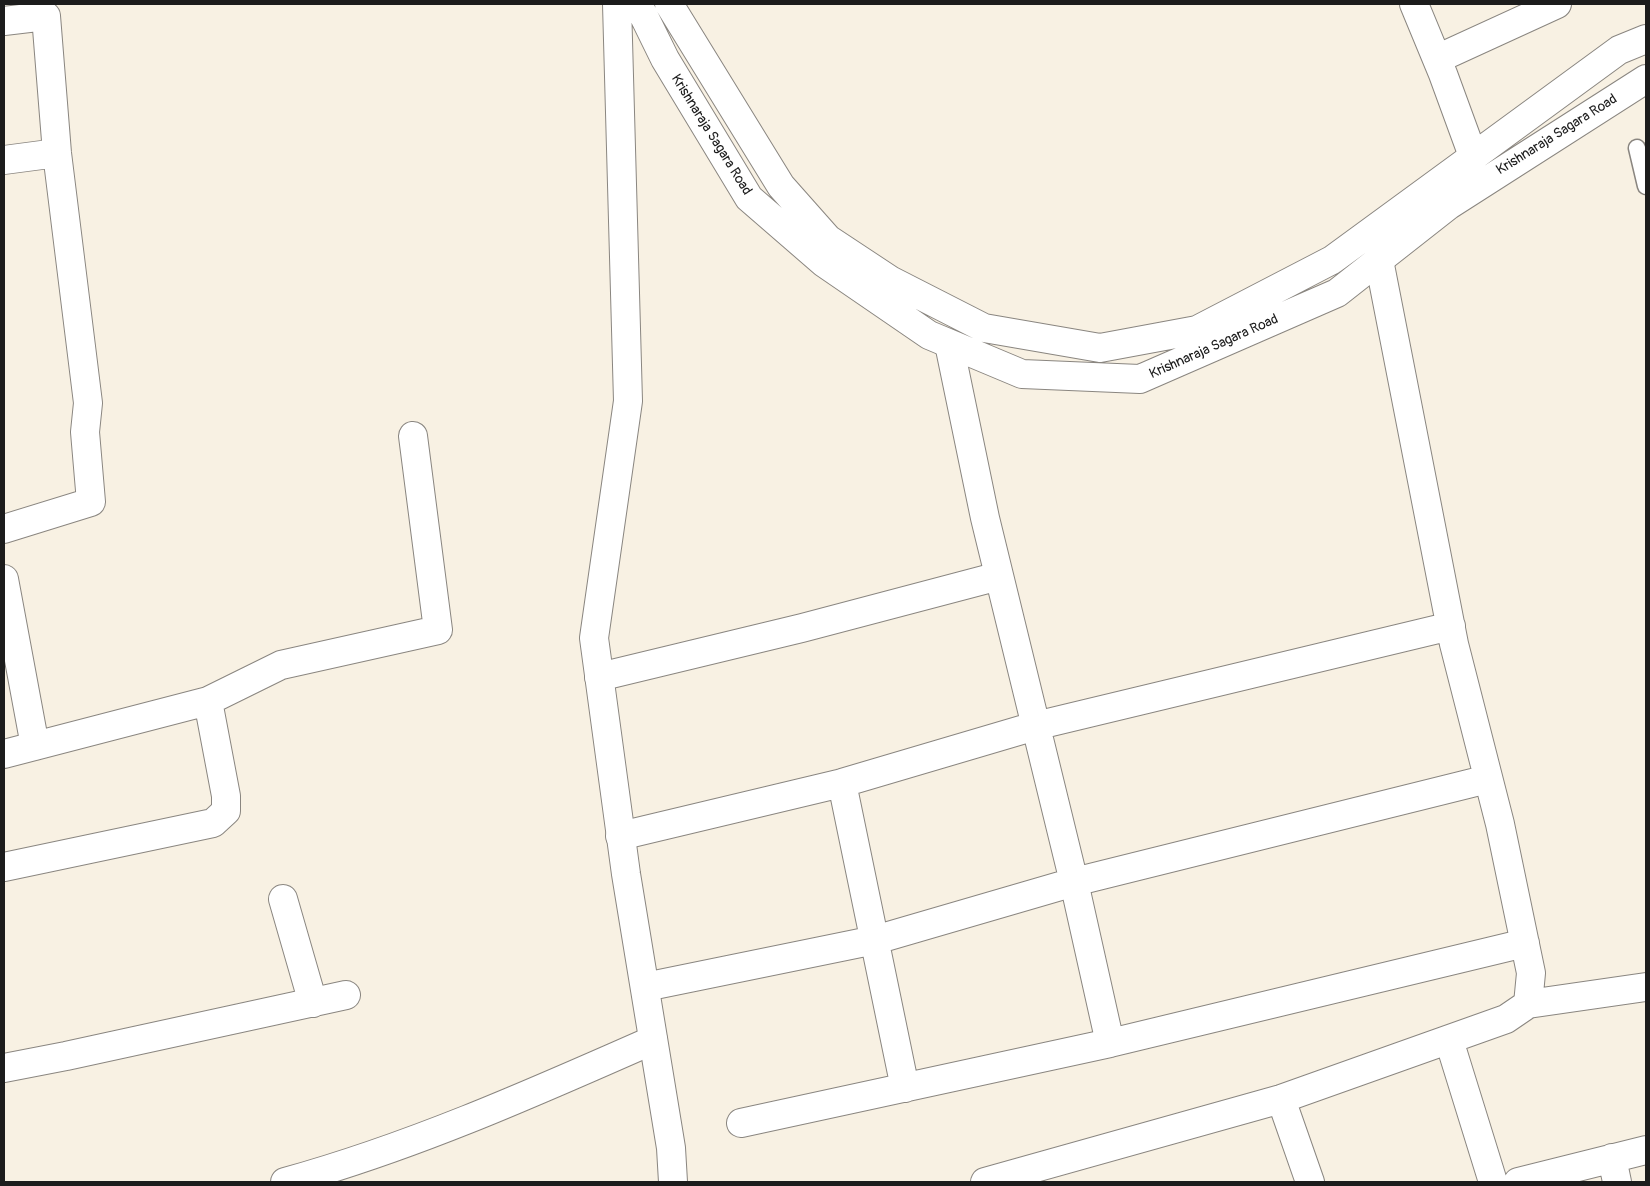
<!DOCTYPE html>
<html>
<head>
<meta charset="utf-8">
<style>
	body { margin:0 }
	#map { position:relative; width:1650px; height:1186px; overflow:hidden; background:#f8f1e3; font-family:Pangolin,sans-serif }
	canvas { display:block }
	.frame { position:absolute; inset:0; border:5px solid #1c1c1c; pointer-events:none }
</style>
</head>
<body>
<div id="map">
<canvas width="1650" height="1186"></canvas>
<div class="frame"></div>
</div>
<script>
const ctx = document.querySelector('canvas').getContext('2d');
ctx.lineJoin = 'round';
function trace(path, color, width, dash) { ctx.strokeStyle = color; ctx.lineWidth = width; ctx.lineCap = dash ? 'butt' : 'round'; ctx.setLineDash(dash || []); ctx.stroke(path); }
function drawText(font, color, halo, rows, align = 'center') {
  ctx.font = font + ' Pangolin,sans-serif'; ctx.lineWidth = 4; ctx.setLineDash([]); ctx.textBaseline = 'middle'; ctx.strokeStyle = halo; ctx.fillStyle = color; for (const [text, x, y, turn = 0] of rows) {
    ctx.save(); ctx.translate(x, y); ctx.rotate((+turn || 0) * Math.PI / 180); ctx.textAlign = isNaN(turn) ? turn : align; if (halo) ctx.strokeText(text, 0, 0); ctx.fillText(text, 0, 0); ctx.restore();
  }
}
const lane = new Path2D(`
	M1637 148 1646 186`);
const street = new Path2D(`
	M1414 4 1443 74 1473 156
	M4 21 46 16 57 153 88 403 85 432 91 502 4 529
	M1437 59 1557 4
	M4 160 57 153
	M949 344 985 518 1074 882 1110 1043
	M4 579 35 746
	M599 677 802 628 999 576
	M4 754 208 701 281 665 438 630 413 436
	M842 783 905 1088
	M620 836 842 783 1035 726 1451 626
	M4 867 213 823 226 811V796L208 701
	M283 899 313 1003
	M645 987 875 940 1074 882 1488 779
	M1528 1004 1646 987
	M1449 1040 1493 1182
	M4 1068 66 1056 346 995
	M1281 1099 1310 1182
	M741 1123 1110 1043 1525 943
	M1612 1158 1617 1182
	M285 1182C412 1147 533 1093 653 1040
	M985 1182 1281 1099 1506 1019 1528 1004 1531 973 1500 824 1454 644 1379 260
	M1518 1182 1646 1150`);
const secondary = new Path2D(`
	M617 4 628 401 594 638 626 874 671 1148 673 1182
	M638 4 665 59 749 198 824 263 929 335 1022 374 1140 379 1337 293 1449 205 1646 79
	M669 4 781 186 828 239 890 280 984 328 1100 348 1197 330 1332 260 1619 50 1646 39`);
trace(lane, '#8a8680', 19);
trace(street, '#8a8680', 30);
trace(secondary, '#8a8680', 30);
trace(lane, '#fff', 16);
trace(street, '#fff', 28);
trace(secondary, '#fff', 28);
drawText('14px', '#1c1c1c', '#fff', [
	["Krishnaraja Sagara Road",711,135,58],
	["Krishnaraja Sagara Road",1557,135,-32],
	["Krishnaraja Sagara Road",1214,347,-24]
]);
</script>
</body>
</html>
